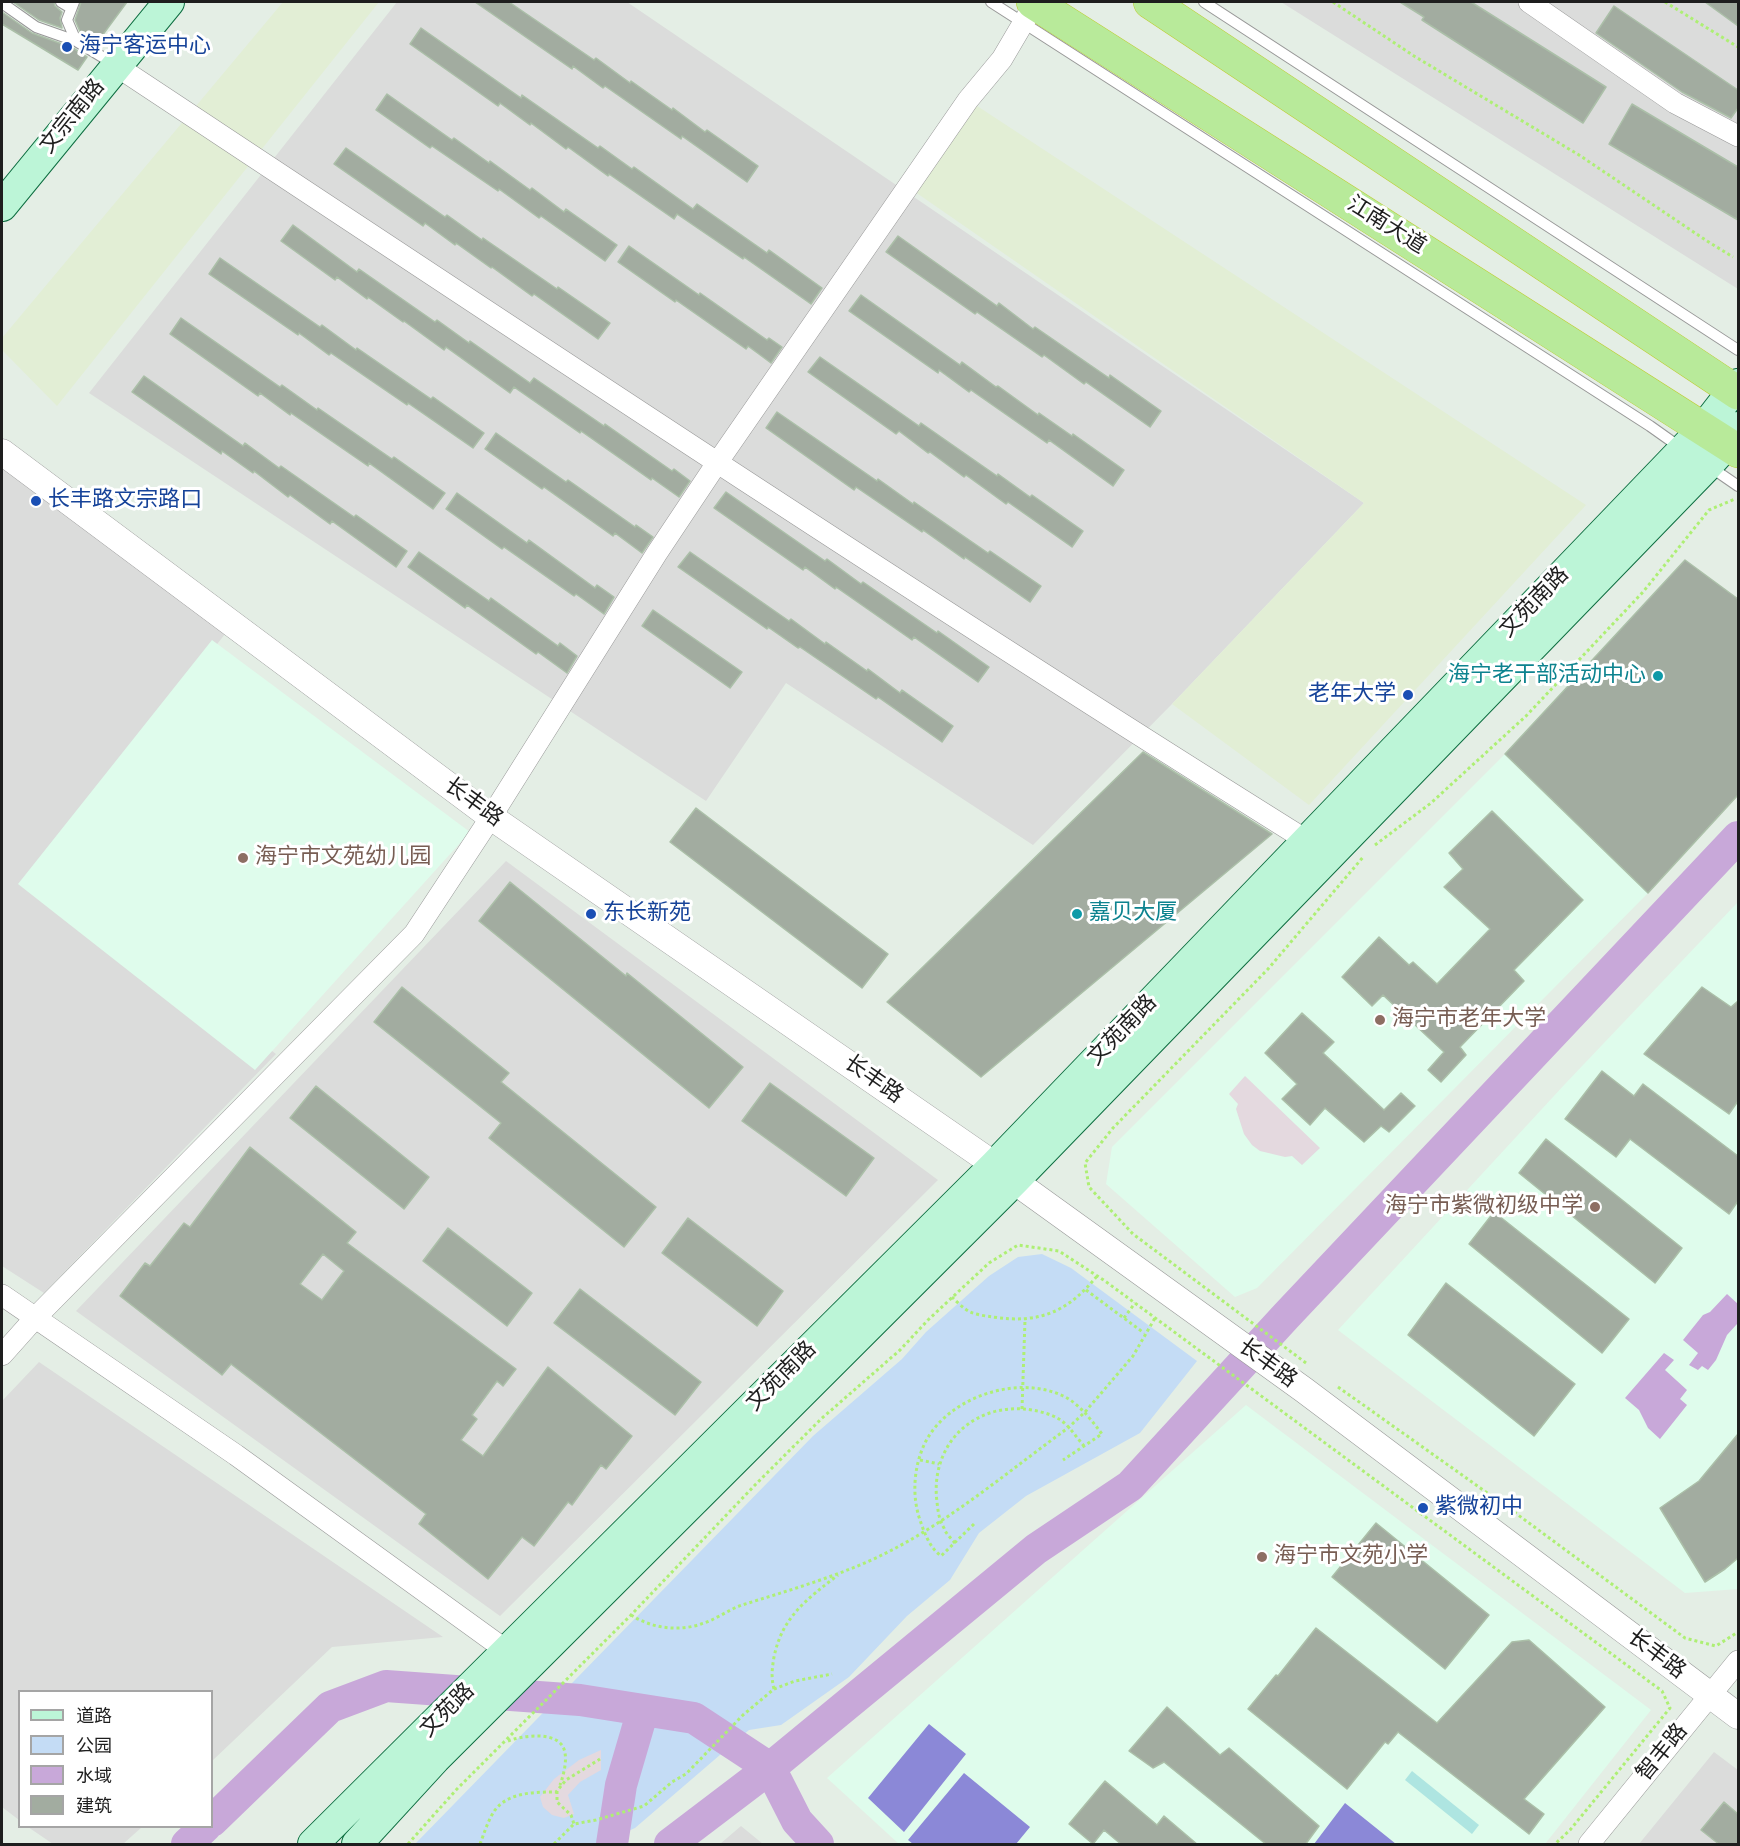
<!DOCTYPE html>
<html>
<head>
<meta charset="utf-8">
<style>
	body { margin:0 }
	#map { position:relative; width:1740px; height:1846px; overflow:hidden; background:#e4eee5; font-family:Jost,"Noto Sans SC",sans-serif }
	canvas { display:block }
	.frame { position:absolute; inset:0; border:3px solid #1e1e1e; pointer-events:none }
	.legend { position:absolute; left:18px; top:1690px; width:195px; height:138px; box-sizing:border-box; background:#fff; border:2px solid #a5a5a5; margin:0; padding:8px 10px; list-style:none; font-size:18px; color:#1e1e1e }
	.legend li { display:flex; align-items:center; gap:12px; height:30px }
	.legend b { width:30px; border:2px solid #a5a5a5 }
</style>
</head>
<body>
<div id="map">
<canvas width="1740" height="1846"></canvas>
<div class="frame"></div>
<ul class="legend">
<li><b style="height:8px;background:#bcf5d7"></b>道路</li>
<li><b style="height:16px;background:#c4dcf5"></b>公园</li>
<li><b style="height:16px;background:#c8a8d9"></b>水域</li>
<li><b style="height:16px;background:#a2aca0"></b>建筑</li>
</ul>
</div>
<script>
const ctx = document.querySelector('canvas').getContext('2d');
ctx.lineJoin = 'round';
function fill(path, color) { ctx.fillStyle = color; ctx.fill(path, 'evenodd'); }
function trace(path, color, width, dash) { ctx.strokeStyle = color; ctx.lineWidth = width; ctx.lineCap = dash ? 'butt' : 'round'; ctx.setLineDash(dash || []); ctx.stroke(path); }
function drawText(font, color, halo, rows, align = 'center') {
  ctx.font = font + ' Jost,"Noto Sans SC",sans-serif'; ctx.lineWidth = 6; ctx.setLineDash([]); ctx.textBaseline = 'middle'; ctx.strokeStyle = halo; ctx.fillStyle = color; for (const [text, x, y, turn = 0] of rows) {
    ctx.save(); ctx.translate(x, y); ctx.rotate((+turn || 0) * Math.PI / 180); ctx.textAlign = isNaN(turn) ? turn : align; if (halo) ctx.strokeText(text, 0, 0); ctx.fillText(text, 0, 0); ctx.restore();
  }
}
fill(new Path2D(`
	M397 2H627L1364 503 1172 704 1033 845 786 683 706 801 89 393Z
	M1281 2H1738V289Z
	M2 452 233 624 39 869 276 1054 44 1293 2 1266Z
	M506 861 938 1180 500 1616 76 1311Z
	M39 1362 443 1637 332 1647 212 1761V1692H20L19 1820 2 1807V1401Z
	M1714 1752 1738 1770V1844H1639Z
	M741 1826 763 1844H720Z
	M28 1827 142 1826V1827L123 1844H53Z`), '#dbdcdb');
fill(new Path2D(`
	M283 2H379L57 406 2 350V338Z
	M968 100 1586 505 1309 805 1172 704 1364 503 908 187Z`), '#e2eed5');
fill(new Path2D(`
	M212 640 470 832 255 1070 18 884Z
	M1505 754 1648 893 1257 1288 1235 1297 1106 1184 1112 1147Z
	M1738 902V1589L1685 1593 1338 1330 1565 1084Z
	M1246 1405 1651 1710 1545 1844H899L827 1778Z`), '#dffcec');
fill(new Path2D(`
	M1412 1771 1479 1825 1472 1834 1405 1780Z`), '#aee5e1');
fill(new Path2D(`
	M1042 1254 1071 1268 1197 1361 1140 1433 1026 1496 979 1533 950 1580 907 1616 849 1677 781 1725 749 1730 635 1828 600 1844H415L813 1436 902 1359 926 1332 989 1276 1018 1257Z`), '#c4dcf5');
fill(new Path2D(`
	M929 1724 966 1754 904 1832 868 1798Z
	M964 1773 1030 1827 1016 1844H913L908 1840Z
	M1345 1803 1396 1844H1314Z`), '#8b88d7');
fill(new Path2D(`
	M1245 1076 1320 1148 1302 1165 1292 1156 1285 1157 1260 1151 1252 1145 1244 1134 1236 1109 1238 1104 1229 1094Z
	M601 1750V1770L580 1782 568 1795 574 1814 564 1818 552 1815 543 1807 540 1797 554 1779 579 1760Z`), '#e4d9df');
fill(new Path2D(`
	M1727 1294 1738 1304 1737 1324 1727 1335 1716 1360 1708 1370 1702 1366 1698 1370 1689 1365 1698 1353 1683 1340 1703 1315 1710 1312Z
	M1664 1353 1674 1360 1665 1370 1687 1390 1680 1399 1687 1405 1660 1439 1648 1428 1639 1410 1625 1398Z`), '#c8a8d9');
trace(new Path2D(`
	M212 1821 330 1707 386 1686 580 1700 694 1718 770 1768 797 1821 818 1844
	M187 1844 206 1826
	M612 1844 621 1785 643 1710
	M670 1844 770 1768 1036 1549 1130 1486 1286 1316 1738 837`), '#c8a8d9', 32);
const building = new Path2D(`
	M13 2H54L55 6 62 12 60 18 62 28 39 20Z
	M81 2H127L96 44 82 36 75 20Z
	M475 2H509L594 60 596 58 630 83 631 81 672 110 673 108 705 132 707 130 758 166 747 182 682 136 681 139 605 86 603 88 573 66 572 69Z
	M1400 2H1471L1606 87 1583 123 1422 20 1424 17Z
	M1705 2H1738V26Z
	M1614 6 1738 90V108L1731 118 1682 92 1596 33Z
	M2 12 32 33 73 48 87 57 78 70 2 24Z
	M421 28 521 98 522 95 598 148 600 146 632 169 634 167 693 209 697 204 767 253 769 250 822 288 811 304 744 257 743 259 677 214 674 219 609 174 608 176 568 147 566 149 531 123 530 125 500 103 498 106 410 44Z
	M387 94 452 140 454 138 489 163 490 161 530 190 532 188 564 212 566 209 617 245 605 261 541 216 539 218 499 189 498 191 432 146 430 148 376 110Z
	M1632 104 1738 167V220L1609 144Z
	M346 148 445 217 447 215 482 240 483 238 557 289 558 287 610 323 598 339 534 294 532 296 492 267 491 268 456 243 455 245 425 223 423 226 334 164Z
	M293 225 357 272 359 269 435 322 437 320 469 343 470 341 530 383 534 378 604 426 605 424 672 471 674 469 690 481 679 497 652 478 651 480 581 431 580 433 514 387 510 393 446 347 444 350 404 321 403 322 368 297 367 299 337 277 335 280 281 241Z
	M898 236 997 306 999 303 1033 329 1035 327 1109 378 1110 375 1161 411 1150 427 1086 382 1084 384 1044 355 1042 357 977 312 975 314 886 252Z
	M629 246 699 295 700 293 767 340 769 338 782 347 771 363 748 346 746 349 676 300 675 302 618 262Z
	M220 258 320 327 322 325 356 350 357 348 431 399 433 397 484 433 473 448 408 403 407 405 331 353 329 355 299 333 298 335 209 274Z
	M861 295 960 365 962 362 996 387 998 386 1038 415 1039 413 1072 436 1073 434 1124 470 1113 486 1049 440 1047 443 971 390 969 392 939 370 938 373 849 311Z
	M181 318 280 387 282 385 317 410 318 408 392 459 394 457 445 493 433 509 369 463 368 466 291 413 290 415 260 393 258 396 170 334Z
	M820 357 919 426 921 423 997 476 998 474 1030 497 1032 495 1083 531 1072 547 1008 502 1006 504 966 475 964 477 930 452 928 453 899 431 896 434 808 372Z
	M144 376 243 446 245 443 279 468 281 466 354 517 356 515 407 551 396 567 332 521 330 524 290 495 288 497 254 471 253 473 222 451 221 454 132 392Z
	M777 412 877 481 878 479 913 504 914 502 988 553 990 551 1041 586 1030 602 965 557 964 559 923 530 922 532 856 487 854 490 766 428Z
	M496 433 566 482 568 480 635 527 636 525 653 537 642 553 615 533 613 536 544 487 542 489 485 449Z
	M726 492 825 561 827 559 861 584 863 582 937 633 938 631 989 667 978 682 914 637 912 640 836 587 835 589 805 567 803 570 714 508Z
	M457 493 527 543 529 540 595 588 597 585 614 597 604 614 576 594 574 596 504 547 502 549 446 509Z
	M419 552 489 601 491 598 558 646 560 643 577 656 567 673 538 652 536 654 467 605 465 608 408 567Z
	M690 552 789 621 791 619 825 644 826 642 867 671 868 669 900 693 902 690 953 726 942 742 878 697 876 699 800 647 798 648 768 627 767 629 678 567Z
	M1685 560 1738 599V795L1648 893 1505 754Z
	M653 610 742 672 730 688 642 626Z
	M1143 752 1272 834 981 1077 887 1002Z
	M696 808 888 954 862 988 670 842Z
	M1492 811 1583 900 1514 970 1524 981 1460 1047 1466 1055 1441 1082 1428 1070 1444 1052 1383 995 1372 1006 1342 977 1379 937 1409 965 1413 962 1437 984 1490 929 1444 887 1463 869 1449 853Z
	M510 882 626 976 627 973 743 1067 709 1108 479 921Z
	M402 987 509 1073 501 1082 656 1207 624 1247 489 1138 501 1123 374 1022Z
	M1702 987 1731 1007 1738 1001V1101L1729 1114 1644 1054Z
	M1302 1013 1334 1042 1323 1053 1384 1110 1401 1093 1415 1106 1389 1132 1381 1126 1364 1142 1325 1108 1310 1125 1282 1099 1297 1084 1265 1053Z
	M1602 1071 1634 1096 1643 1084 1738 1156V1201L1729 1214 1630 1139 1616 1157 1565 1119Z
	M770 1083 874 1158 846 1196 742 1121Z
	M316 1086 429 1177 404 1209 290 1118Z
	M1546 1139 1682 1248 1655 1283 1519 1173Z
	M250 1147 356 1232 347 1243 516 1369 503 1386 497 1381 472 1415 477 1419 461 1440 483 1456 548 1367 632 1436 606 1469 601 1465 572 1505 568 1502 534 1546 522 1537 488 1579 419 1524 426 1514 231 1364 222 1375 120 1296 145 1263 150 1266 184 1223 190 1227ZM323 1254 344 1271 322 1300 300 1284Z
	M1494 1212 1629 1319 1602 1353 1469 1244Z
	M688 1218 783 1291 757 1326 662 1253Z
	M448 1228 532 1293 507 1326 423 1261Z
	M1446 1283 1575 1384 1534 1436 1408 1335Z
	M580 1289 701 1382 675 1415 554 1323Z
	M1738 1434V1558L1725 1569 1705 1582 1660 1508 1699 1481Z
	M1376 1523 1489 1615 1445 1669 1332 1577Z
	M1316 1628 1437 1723 1512 1642 1529 1640 1605 1707 1524 1799 1544 1814 1529 1834 1398 1732 1388 1744 1385 1742 1347 1789 1248 1709 1276 1675 1278 1676Z
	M1167 1707 1220 1755 1229 1748 1319 1826 1305 1845H1267L1164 1762 1153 1768 1129 1751Z
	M1105 1781 1157 1825 1164 1816 1198 1845H1122L1104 1830 1093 1844 1069 1824Z
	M1724 1802 1738 1814V1845H1720L1701 1830Z`);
fill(building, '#a2aca0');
trace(building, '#abbfa8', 1.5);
const service = new Path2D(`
	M61 2 71 8
	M74 2 67 20 76 41
	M991 2 1650 426 1681 448
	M1204 2 1738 350
	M2 3 36 27 76 41 114 64
	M1709 466 1738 486`);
const minor = new Path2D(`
	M1529 2 1675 103 1738 136
	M115 65C514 329 912 594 1317 847
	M2 1295 236 1455 518 1659
	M2 1355 35 1318 414 934 491 817 657 553 717 463 968 100 1002 59 1035 3
	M1589 1844 1738 1661`);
const tertiary = new Path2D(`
	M2 452 491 817 995 1165 1014 1181 1304 1390 1738 1716`);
const secondary = new Path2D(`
	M2 206 169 2
	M313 1844 995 1165 1703 429 1738 384
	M357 1844 435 1759 1014 1181 1708 465 1727 444 1738 427`);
const trunk = new Path2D(`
	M1033 2 1738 451
	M1150 2 1738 393`);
trace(service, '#989898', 12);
trace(minor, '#989898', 22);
trace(tertiary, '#989898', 27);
trace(secondary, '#0d6d40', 32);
trace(trunk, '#bfcc31', 34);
trace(new Path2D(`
	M1333 2 1414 56 1579 155 1707 241 1733 257
	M1665 2 1738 47
	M1375 845 1431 803 1526 716 1643 592 1709 510 1735 499
	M1086 1290 1144 1333
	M952 1297C957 1302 964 1309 970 1312 977 1315 986 1316 993 1317 1039 1324 1068 1312 1097 1276
	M1124 1318 1135 1303
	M1306 1363 1133 1234 1089 1187 1085 1163 1113 1128 1268 969 1364 856
	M1338 1387 1510 1509 1685 1638 1716 1646 1738 1632
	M1022 1409 1025 1320
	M920 1460 939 1464
	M974 1524 941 1556C929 1547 924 1532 919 1517 912 1494 914 1467 924 1445 946 1397 1020 1372 1067 1398 1081 1406 1092 1421 1102 1434L1063 1460
	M955 1543C951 1538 946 1534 944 1528 939 1520 938 1511 937 1502 930 1448 969 1405 1024 1409 1035 1410 1049 1413 1059 1419 1069 1425 1076 1437 1084 1446
	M631 1615C651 1628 678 1632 701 1624 715 1620 728 1610 742 1605 787 1591 842 1575 884 1554 949 1522 1010 1470 1068 1428L1085 1412 1133 1356 1155 1318
	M774 1689C771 1677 772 1669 774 1657 782 1617 807 1599 838 1575
	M508 1741C521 1736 549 1732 560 1743 570 1752 564 1774 560 1785
	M557 1791V1802L571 1815 574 1824
	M408 1844 456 1790 631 1615 755 1485 821 1419 900 1350 928 1320 989 1263 1018 1245 1059 1251 1105 1281 1662 1691 1670 1708 1570 1830 1555 1844
	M480 1844C484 1834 488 1820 495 1810 509 1792 535 1792 556 1792L566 1780 600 1759
	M554 1844 574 1824 596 1820 644 1806 672 1782 686 1774 743 1715 774 1689 795 1681 832 1674`), '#aeef74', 3, [3, 3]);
trace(service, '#fff', 10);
trace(minor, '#fff', 21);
trace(tertiary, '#fff', 26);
trace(secondary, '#bcf5d7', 30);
trace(trunk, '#b8ea9a', 33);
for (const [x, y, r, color] of [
	[67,47,6,"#1a4fb4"],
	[36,501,6,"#1a4fb4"],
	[1658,676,6,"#0f9aa8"],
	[1408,695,6,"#1a4fb4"],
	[243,858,6,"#8d6e63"],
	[591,914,6,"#1a4fb4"],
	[1077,914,6,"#0f9aa8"],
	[1380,1020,6,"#8d6e63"],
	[1595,1207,6,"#8d6e63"],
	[1423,1508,6,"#1a4fb4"],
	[1262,1557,6,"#8d6e63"]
]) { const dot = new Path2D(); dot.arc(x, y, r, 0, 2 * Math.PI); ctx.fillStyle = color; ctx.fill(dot); trace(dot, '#fff', 2); }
drawText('22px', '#164399', '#fff', [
	["海宁客运中心",79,47],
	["长丰路文宗路口",48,501],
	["老年大学",1396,695,"right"],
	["东长新苑",603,914],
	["紫微初中",1435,1508]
], 'left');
drawText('22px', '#1e1e1e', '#fff', [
	["文宗南路",73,117,-51],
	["江南大道",1386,226,32],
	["文苑南路",1535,603,-46],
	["长丰路",473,803,36],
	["文苑南路",1123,1031,-46],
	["长丰路",873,1080,35],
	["长丰路",1267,1364,36],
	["文苑南路",782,1377,-45],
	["长丰路",1656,1655,37],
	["文苑路",448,1711,-45],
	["智丰路",1663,1753,-51]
]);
drawText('22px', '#0d838f', '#fff', [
	["海宁老干部活动中心",1646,676],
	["嘉贝大厦",1089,914,"left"]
], 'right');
drawText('22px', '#785e54', '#fff', [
	["海宁市文苑幼儿园",255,858],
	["海宁市老年大学",1392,1020],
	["海宁市紫微初级中学",1583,1207,"right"],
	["海宁市文苑小学",1274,1557]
], 'left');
</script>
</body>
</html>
